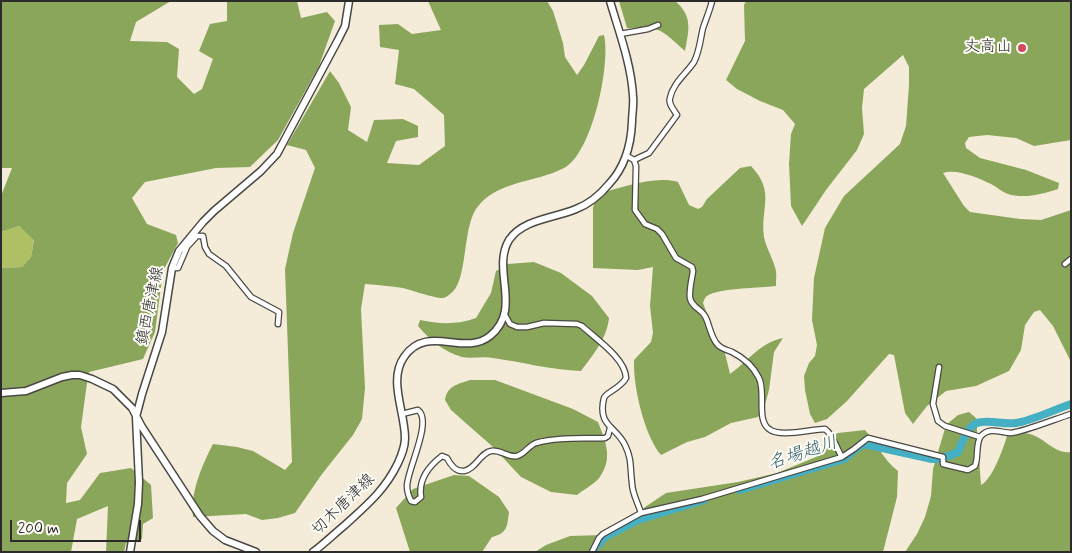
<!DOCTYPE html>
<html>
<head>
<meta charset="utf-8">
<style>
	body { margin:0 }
	#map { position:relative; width:1072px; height:553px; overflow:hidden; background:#f4ecd8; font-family:Mynerve,sans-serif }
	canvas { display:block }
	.frame { position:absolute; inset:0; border:2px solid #2b2b2b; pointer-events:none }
	.scale { position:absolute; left:10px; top:520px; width:131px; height:22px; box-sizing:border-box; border:2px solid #2b2b2b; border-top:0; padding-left:6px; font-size:15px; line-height:18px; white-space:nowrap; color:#2b2b2b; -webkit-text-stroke:4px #fdfcf7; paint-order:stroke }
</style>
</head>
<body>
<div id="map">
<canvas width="1072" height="553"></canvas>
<div class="frame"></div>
<div class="scale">200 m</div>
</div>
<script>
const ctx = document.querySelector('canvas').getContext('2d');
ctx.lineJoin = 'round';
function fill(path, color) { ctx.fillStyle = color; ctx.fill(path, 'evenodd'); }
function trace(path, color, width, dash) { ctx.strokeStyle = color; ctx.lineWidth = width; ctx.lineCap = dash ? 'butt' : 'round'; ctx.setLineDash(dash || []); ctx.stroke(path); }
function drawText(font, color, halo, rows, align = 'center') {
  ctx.font = font + ' Mynerve,"Klee One",sans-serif'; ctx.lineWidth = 4; ctx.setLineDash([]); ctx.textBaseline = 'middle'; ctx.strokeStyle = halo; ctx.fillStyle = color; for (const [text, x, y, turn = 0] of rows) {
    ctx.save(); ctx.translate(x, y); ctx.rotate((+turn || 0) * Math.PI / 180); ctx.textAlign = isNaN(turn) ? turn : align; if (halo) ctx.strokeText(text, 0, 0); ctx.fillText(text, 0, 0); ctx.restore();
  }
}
fill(new Path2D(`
	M19 226 34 239 31 257 22 267 1 268V232Z`), '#adc064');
fill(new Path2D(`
	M1 1H171L136 22 130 41 167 42 179 49 177 77 194 94 202 89 213 59 199 51 210 24 227 21V1H297L301 18 327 12 335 21 319 66 278 140 250 167 216 168 145 182 132 198 147 224 176 235 178 243 163 271 155 332 143 359 89 372 87 383 81 427 87 454 67 483 66 503 80 500 100 473 131 468 151 485 153 518 143 524 142 539 126 543 124 552H106L108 506 77 519 71 552H1V268L22 267 31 257 34 240 19 226 1 232V196L12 168H1Z
	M428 1H547L553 11 563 43 565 57 577 75 584 65 599 36 604 35C611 64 592 154 564 168 536 183 496 180 476 209 462 230 468 283 450 294 448 296 446 297 443 298 437 299 411 290 403 288 391 286 378 285 365 284L361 309 365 388 362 419 353 435 322 474 295 513 278 518 262 520 246 514 193 517C190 493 202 465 213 444L237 447 253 451 285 470 292 462 285 269 293 233 315 168 306 150 287 145 330 71 339 83 351 107 348 130 367 142 374 120 403 119 418 126V137L396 141 387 163 419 165 445 146 444 115 414 89 395 84 399 50 380 47 379 25 398 24 412 34 441 30Z
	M619 1H675C693 16 689 30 685 51 659 28 662 27 627 28Z
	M746 1H1071V140L1034 146 1016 138 987 135 969 137 965 143 966 148 980 158 1026 170 1059 183 1058 189C1044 194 1023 199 1008 194 1002 192 997 187 991 184 979 178 956 168 943 173L964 206 970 212 1020 219 1041 220 1071 210V362L1053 326 1040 310 1034 312 1025 325 1021 350 1009 371 976 386 946 391 927 406 913 424 905 413 894 355 889 354 847 401 827 419 815 423 810 414 805 390 804 376 809 363 815 356 817 345 812 320 814 278 825 228 844 196 900 144 906 126 909 85V67L903 55 864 89 862 108 864 134 857 150 826 190 802 226 791 206 789 164 791 134 795 124 783 110 760 101 737 89 726 80 745 41 744 5Z
	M751 166C776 193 760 207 764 237 766 247 772 257 775 267 777 273 776 280 776 286 761 288 718 288 707 296 705 297 704 300 703 303L716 337 724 349 730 374C748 361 761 342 783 338L774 352 769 390 764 408 758 417 731 423 705 437 687 442 661 455C644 435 633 386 634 360L651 342 653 333 650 306 653 267 638 270 593 268V208L597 194C621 188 654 175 678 182L689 205 698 209 702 207 707 199 740 168Z
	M534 262 561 273 592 296 609 318C607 338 593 355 581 371 551 370 522 362 493 358 483 356 471 359 462 357 444 352 430 340 418 326L420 320C439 324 458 325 476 318L491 293 496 271 508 264Z
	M470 380H495L573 409 598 422C605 440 613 457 601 475 597 483 584 489 577 495L551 492 521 477 493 447 451 410 445 400C447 386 458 384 470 380Z
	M969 412 976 418 981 485C992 480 1004 447 1007 436 1040 423 1048 455 1071 452V552H905L917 534 925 517 931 496 933 469 946 425 958 415Z
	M865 430C877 443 883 460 898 471L897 497 883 552H535L546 545 570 536 603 535 625 531 645 507 666 493 738 482 777 473 816 457 828 438 838 433Z
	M454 475 469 476 499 497 509 512C507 526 508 533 492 537L482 552H410L396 508 413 489Z`), '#8aa65a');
trace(new Path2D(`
	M740 490 844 459C851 454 856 447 864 444L932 459H941L958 452C962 443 967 427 977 423 987 419 1004 425 1016 423 1034 420 1053 410 1071 404
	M594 549 605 537 638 520 704 500`), '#45afc4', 8);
const street = new Path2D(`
	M620 34 648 29 658 25
	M627 156 634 160 636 166 635 210 645 224 657 229 662 234 676 258 692 267 693 271C692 279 689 289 690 298 692 308 702 309 706 318 710 327 711 338 718 345 722 349 727 350 732 352 744 358 753 366 759 378 766 392 756 420 769 429 780 438 811 429 825 429 833 434 836 448 842 457
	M634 160 649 153 677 115C674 110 668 104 670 98 673 83 686 74 694 62 700 50 700 40 703 28 706 19 710 10 712 1
	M1065 264 1071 259
	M172 268H178L187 247 197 236H203L205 247 209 254 226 266 251 297 279 312 278 324
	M505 315 510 324 517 327H527L544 323 577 324 582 326C595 338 626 359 626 378 621 388 605 393 604 398 597 426 616 426 625 445 632 459 630 468 632 483 632 493 638 503 641 513
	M939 367 933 404 938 421 945 426 980 437
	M402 414 418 410C433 421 407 470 407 486 407 491 409 497 411 501L415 502 421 497C418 479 429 466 442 456L447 458C450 464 456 472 464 471 476 469 480 453 491 451 500 449 508 458 517 456 525 454 528 446 536 443 558 437 582 439 605 438L608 436 610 428
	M592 552 599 538 603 534 641 513 702 499 842 457 854 449 868 438 943 457V464L968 470 975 466C979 457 975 444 981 436 990 426 1001 433 1011 433 1026 431 1055 419 1071 414`);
const secondary = new Path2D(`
	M1 393 26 391 62 377 72 375H80L92 379 113 389 132 408 142 427 200 516 213 531 225 540 256 552
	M130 552 138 504 139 482 136 417 142 394 162 332 172 268 179 251 203 222 214 211 261 171 277 154 338 40 345 26 349 1
	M313 552C324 544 334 534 345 525 367 505 385 490 398 463 402 454 405 447 405 438 405 412 388 380 404 357 427 323 464 357 490 336 523 309 491 270 509 240 523 219 555 218 576 209 589 204 600 195 609 184 625 167 631 146 632 122 632 114 634 105 633 96 631 63 619 32 610 1`);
trace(street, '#494845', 7);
trace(secondary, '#494845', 9);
trace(street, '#fff', 4.5);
trace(secondary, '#fff', 6);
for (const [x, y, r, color] of [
	[1022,48,5,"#d1495b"]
]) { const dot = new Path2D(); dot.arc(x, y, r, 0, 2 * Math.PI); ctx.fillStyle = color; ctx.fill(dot); trace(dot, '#fdfcf7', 2); }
drawText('16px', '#2b2b2b', '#fdfcf7', [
	["丈高山",1012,48]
], 'right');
drawText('16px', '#2b2b2b', '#fdfcf7', [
	["鎮西唐津線",151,306,-78],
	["切木唐津線",344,505,-44]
]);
drawText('italic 18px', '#356068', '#fdfcf7', [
	["名場越川",803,454,-18]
]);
</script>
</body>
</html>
